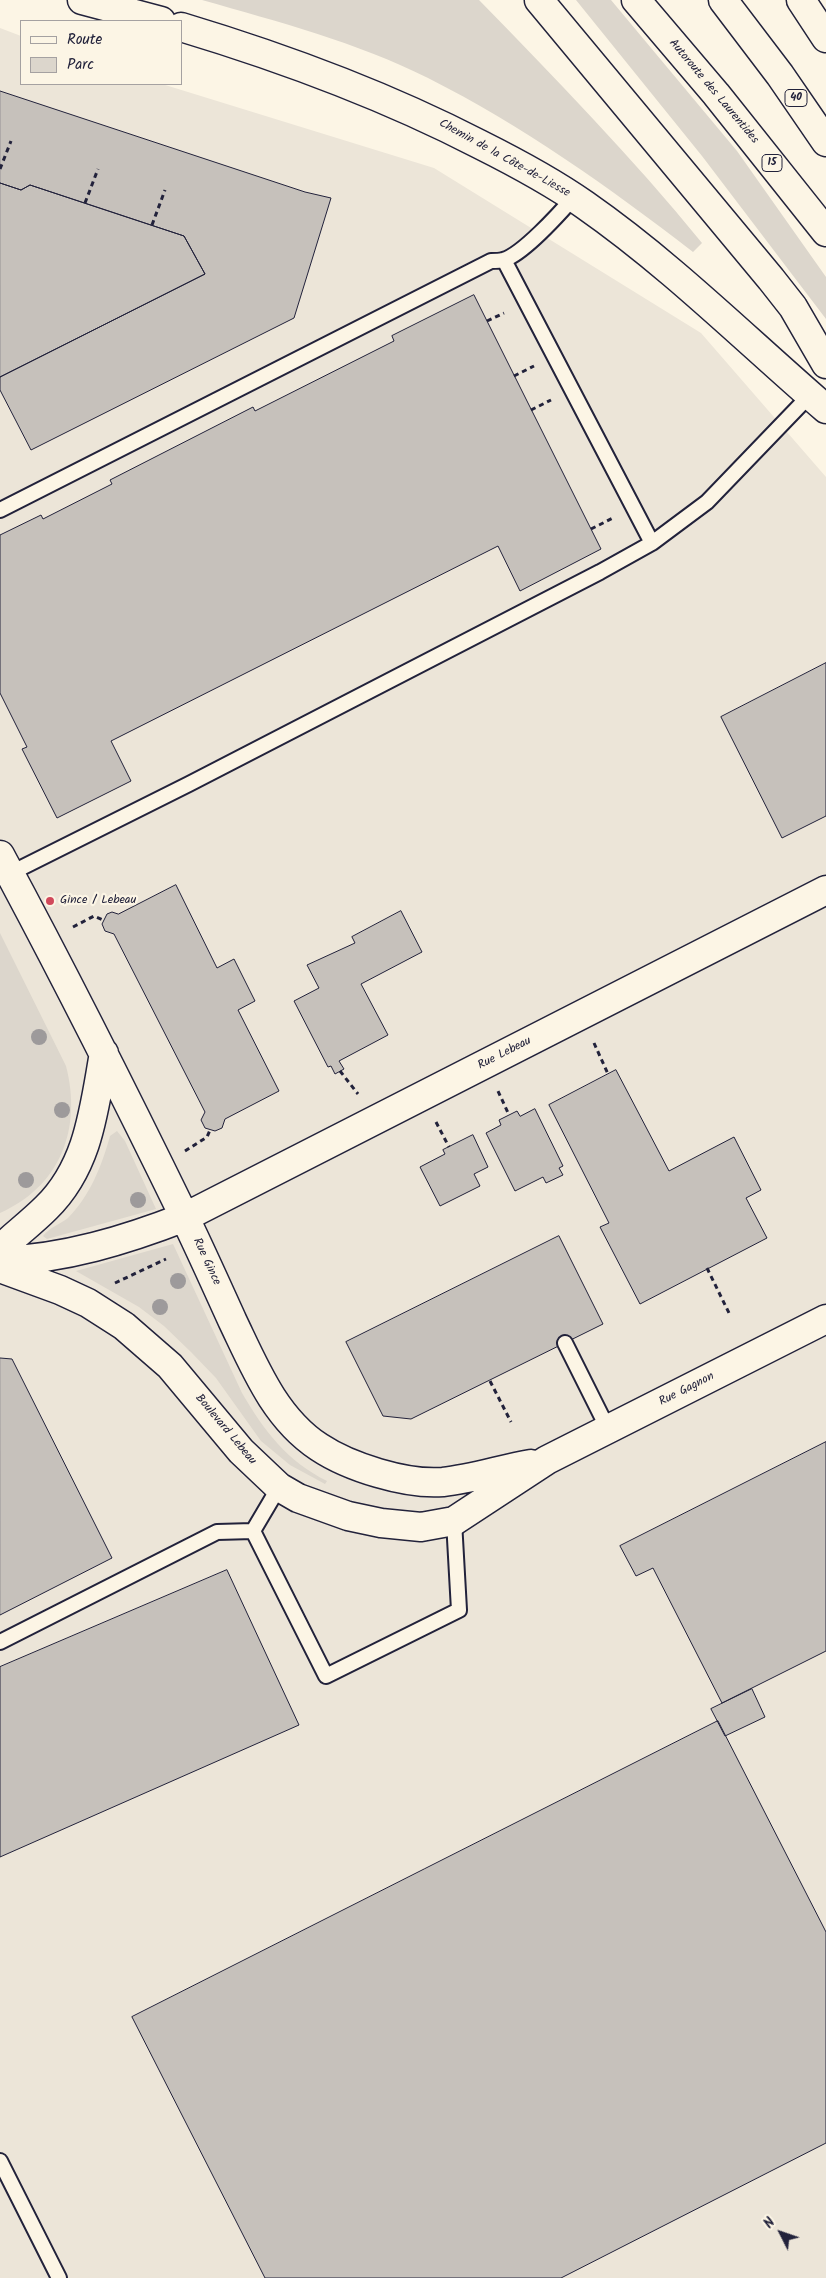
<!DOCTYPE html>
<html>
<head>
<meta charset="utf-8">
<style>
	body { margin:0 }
	#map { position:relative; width:826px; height:2278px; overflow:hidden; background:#fcf5e5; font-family:Kalam,sans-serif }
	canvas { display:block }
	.legend { position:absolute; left:20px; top:20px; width:162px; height:65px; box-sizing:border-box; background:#fcf5e5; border:1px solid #a5a1a1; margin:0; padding:6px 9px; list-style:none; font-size:15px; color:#22223b }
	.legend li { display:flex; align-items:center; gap:10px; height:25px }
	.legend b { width:25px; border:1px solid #a5a1a1 }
	.north { position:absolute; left:756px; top:2208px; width:50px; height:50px; -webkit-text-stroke:4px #fcf5e5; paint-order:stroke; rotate:311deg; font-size:14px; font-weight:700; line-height:20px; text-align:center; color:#22223b }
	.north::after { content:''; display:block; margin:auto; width:18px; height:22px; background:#22223b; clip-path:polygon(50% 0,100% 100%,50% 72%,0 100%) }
</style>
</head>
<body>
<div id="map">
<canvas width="826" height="2278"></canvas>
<ul class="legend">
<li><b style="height:6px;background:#fcf5e5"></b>Route</li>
<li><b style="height:14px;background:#dcd6cc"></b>Parc</li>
</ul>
<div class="north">N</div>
</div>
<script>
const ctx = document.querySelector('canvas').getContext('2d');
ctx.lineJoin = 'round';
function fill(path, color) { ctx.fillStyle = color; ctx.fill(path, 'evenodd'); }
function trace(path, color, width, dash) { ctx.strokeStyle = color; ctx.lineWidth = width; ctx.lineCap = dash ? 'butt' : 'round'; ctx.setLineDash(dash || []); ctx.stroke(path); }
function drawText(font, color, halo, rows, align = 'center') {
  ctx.font = font + ' Kalam,sans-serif'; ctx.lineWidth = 4.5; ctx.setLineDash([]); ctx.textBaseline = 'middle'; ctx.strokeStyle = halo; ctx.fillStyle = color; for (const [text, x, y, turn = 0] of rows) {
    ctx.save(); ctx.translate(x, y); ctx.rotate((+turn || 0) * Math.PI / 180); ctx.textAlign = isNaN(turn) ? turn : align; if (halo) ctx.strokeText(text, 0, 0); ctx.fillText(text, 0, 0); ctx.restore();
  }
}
fill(new Path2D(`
	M0 28 21 36V84H162L434 168 701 333 826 477V2278H0Z`), '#ece5d8');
fill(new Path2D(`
	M202 0H479C556 79 632 157 702 243L693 252C609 187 523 126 428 78 356 42 279 22 202 0Z
	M576 0H611L737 151 826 277V319L702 156Z
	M0 933 66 1066C82 1128 61 1186 0 1213Z
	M117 1131 125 1141 156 1209 47 1239 43 1236C49 1228 60 1224 68 1218 90 1196 102 1165 110 1136Z
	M173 1244 242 1393C264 1431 287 1461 327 1481L325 1484 290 1465 261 1441 216 1378 191 1352 164 1326 139 1307 76 1271Z`), '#dcd6cc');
const building = new Path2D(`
	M0 91 305 192 331 198 294 318 31 450 0 390V377L205 274 184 236 30 185 21 190 0 183Z
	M0 183 21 190 30 185 184 236 205 274 0 377Z
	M474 295 601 549 520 591 498 546 111 741 131 781 57 818 22 749 27 747 0 693V535L41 515 43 519 112 484 110 480 253 407 255 411 394 341 392 336Z
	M826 663V816L782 838 721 717Z
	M176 885 217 968 234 959 255 1001 238 1010 279 1091 225 1119 222 1128 215 1131 205 1128 201 1120 205 1112 114 934 105 931 102 924 107 914 112 912 118 914Z
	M401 911 422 952 361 984 388 1035 339 1061 344 1069 335 1074 331 1066 328 1067 294 1001 319 988 307 965 355 943 352 937Z
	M616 1070 669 1171 734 1137 761 1190 746 1198 767 1238 640 1304 600 1227 609 1223 549 1105Z
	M535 1109 563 1166 559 1168 563 1175 546 1183 543 1177 515 1191 486 1133 501 1125 499 1120 517 1111 520 1116Z
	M473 1135 488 1167 474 1174 480 1186 440 1206 420 1167 445 1154 443 1150Z
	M559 1236 603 1324 411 1419 383 1416 346 1342Z
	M0 1358 12 1359 112 1558 0 1615Z
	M826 1442V1651L722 1703 653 1568 636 1576 620 1546Z
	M227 1570 299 1725 0 1857V1667Z
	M752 1689 765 1717 725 1736 711 1709Z
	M718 1721 826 1932V2143L561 2278H265L132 2017Z`);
fill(building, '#c6c1bb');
trace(building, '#22223b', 1);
const lane = new Path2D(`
	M504 260 652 543
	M0 510 491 261C495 261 500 261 503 260 522 255 560 213 574 197
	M5 876 189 784 600 572 652 543 707 502 810 395
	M565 1343 608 1429
	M253 1531 326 1676 459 1610 454 1521
	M0 1642 217 1532 253 1531 279 1487
	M0 2161 59 2278`);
const secondary = new Path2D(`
	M82 0 161 21
	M181 27C284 58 384 95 479 144 515 162 551 181 585 205 671 265 746 340 826 409
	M0 855C64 974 125 1095 184 1216 201 1251 217 1287 233 1322 255 1368 275 1418 319 1447 349 1467 406 1485 443 1482 472 1479 502 1469 531 1464
	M0 1249C15 1235 32 1222 46 1208 89 1166 94 1109 104 1053
	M0 1261C64 1259 126 1240 185 1217L826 890
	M0 1268 60 1290 88 1303 124 1326 170 1366 241 1451 279 1487 298 1498 348 1516 381 1523 421 1527 454 1521 547 1460 826 1319`);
const highway = new Path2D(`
	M539 0 771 279 793 307 826 364
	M636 0 716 94 826 232
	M723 0 780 75 826 142
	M801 0 826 38`);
trace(lane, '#22223b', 18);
trace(secondary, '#22223b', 31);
trace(highway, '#22223b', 31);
trace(new Path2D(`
	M0 169 11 141
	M85 203 98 169
	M152 225 165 190
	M487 321 504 313
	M514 376 534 366
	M531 410 551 400
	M591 529 613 518
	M73 927 94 916 103 920
	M594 1043 608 1074
	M340 1071 358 1094
	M498 1091 509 1115
	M436 1122 449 1147
	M185 1151 207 1137 210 1130
	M707 1268 729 1313
	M115 1283 166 1259
	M490 1381 511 1422`), '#22223b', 3, [5, 4]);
trace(lane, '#fcf5e5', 14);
trace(secondary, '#fcf5e5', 28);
trace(highway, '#fcf5e5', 28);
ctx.fillStyle = '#9d9a9b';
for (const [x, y] of [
	[39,1037],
	[62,1110],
	[26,1180],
	[138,1200],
	[178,1281],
	[160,1307]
]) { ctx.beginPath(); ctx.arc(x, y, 8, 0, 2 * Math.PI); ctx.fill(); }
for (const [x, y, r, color] of [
	[50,901,5,"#d1495b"]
]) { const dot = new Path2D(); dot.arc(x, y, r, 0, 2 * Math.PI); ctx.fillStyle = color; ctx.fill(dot); trace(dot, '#fcf5e5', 2); }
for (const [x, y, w] of [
	[796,98,22],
	[772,163,20]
]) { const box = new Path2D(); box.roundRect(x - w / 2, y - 8.5, w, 17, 4); ctx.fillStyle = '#fcf5e5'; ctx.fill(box); trace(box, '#22223b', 1); }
drawText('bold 11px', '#22223b', null, [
	["40",796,98],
	["15",772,163]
]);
drawText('12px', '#22223b', '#fcf5e5', [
	["Autoroute des Laurentides",713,92,50],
	["Chemin de la Côte-de-Liesse",504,159,29],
	["Rue Lebeau",505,1054,-27],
	["Rue Gince",206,1262,65],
	["Rue Gagnon",687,1390,-27],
	["Boulevard Lebeau",225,1430,50]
]);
drawText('12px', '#22223b', '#fcf5e5', [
	["Gince / Lebeau",60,901]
], 'left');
</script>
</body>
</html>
